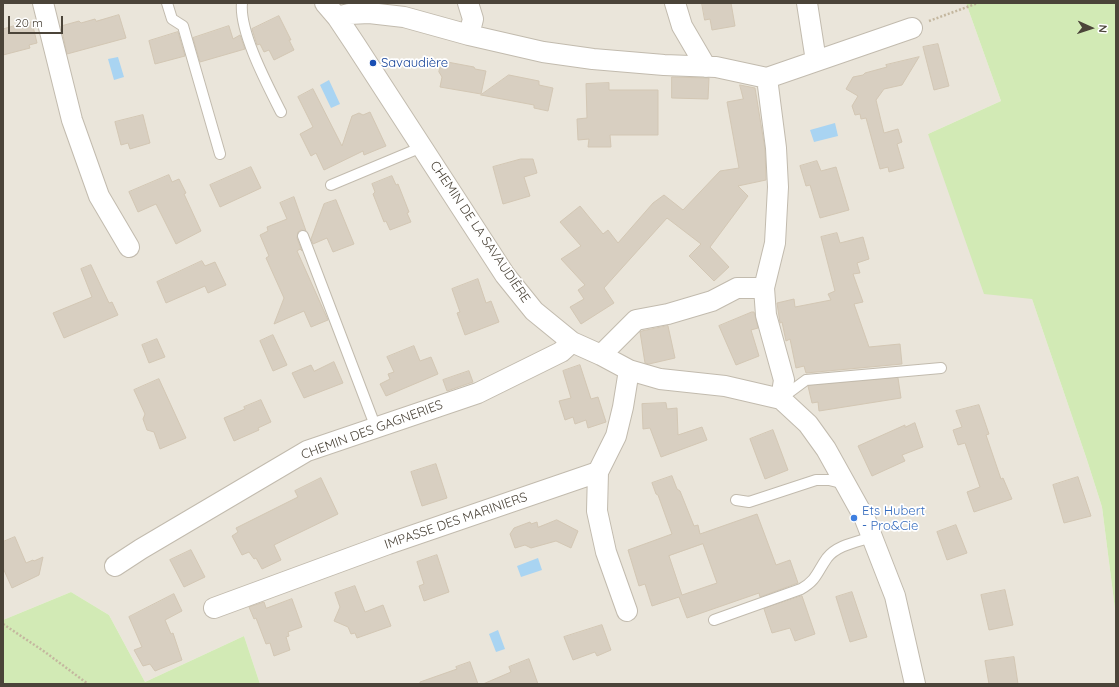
<!DOCTYPE html>
<html>
<head>
<meta charset="utf-8">
<style>
	body { margin:0 }
	#map { position:relative; width:1119px; height:687px; overflow:hidden; background:#f6f3ec; font-family:Quicksand,sans-serif }
	canvas { display:block }
	.frame { position:absolute; inset:0; border:4px solid #4b4439; pointer-events:none }
	.north { position:absolute; left:1071px; top:8px; width:40px; height:40px; -webkit-text-stroke:3px #fff; paint-order:stroke; rotate:93deg; font-size:11px; font-weight:700; line-height:16px; text-align:center; color:#4b4439 }
	.north::after { content:''; display:block; margin:auto; width:14px; height:18px; background:#4b4439; clip-path:polygon(50% 0,100% 100%,50% 72%,0 100%) }
	.scale { position:absolute; left:8px; top:16px; width:55px; height:18px; box-sizing:border-box; border:2px solid #4b4439; border-top:0; padding-left:5px; font-size:12px; line-height:14px; white-space:nowrap; color:#4b4439; -webkit-text-stroke:3px #fff; paint-order:stroke }
</style>
</head>
<body>
<div id="map">
<canvas width="1119" height="687"></canvas>
<div class="frame"></div>
<div class="north">N</div>
<div class="scale">20 m</div>
</div>
<script>
const ctx = document.querySelector('canvas').getContext('2d');
ctx.lineJoin = 'round';
function fill(path, color) { ctx.fillStyle = color; ctx.fill(path, 'evenodd'); }
function trace(path, color, width, dash) { ctx.strokeStyle = color; ctx.lineWidth = width; ctx.lineCap = dash ? 'butt' : 'round'; ctx.setLineDash(dash || []); ctx.stroke(path); }
function drawText(font, color, halo, rows, align = 'center') {
  ctx.font = font + ' Quicksand,sans-serif'; ctx.lineWidth = 3.5; ctx.setLineDash([]); ctx.textBaseline = 'middle'; ctx.strokeStyle = halo; ctx.fillStyle = color; for (const [text, x, y, turn = 0] of rows) {
    ctx.save(); ctx.translate(x, y); ctx.rotate((+turn || 0) * Math.PI / 180); ctx.textAlign = isNaN(turn) ? turn : align; if (halo) ctx.strokeText(text, 0, 0); ctx.fillText(text, 0, 0); ctx.restore();
  }
}
fill(new Path2D(`
	M3 3H966L1001 101 928 134 1032 299 1087 460 1102 507 1116 617V684H260L244 636 145 682 109 615 71 592 3 620Z`), '#eae5da');
fill(new Path2D(`
	M966 3H1116V617L1102 507 1087 460 1032 299 984 294 928 134 1001 101Z
	M71 592 109 615 145 682 244 636 260 684H3V620Z`), '#d2eab5');
fill(new Path2D(`
	M118 57 124 77 114 80 108 59Z
	M329 80 340 104 331 108 320 85Z
	M835 123 838 136 814 142 810 130Z
	M538 558 542 570 521 577 517 566Z
	M498 630 505 649 496 652 489 634Z`), '#a9d4f2');
const building = new Path2D(`
	M702 3H731L735 26 712 30 710 19 705 20Z
	M119 15 126 38 67 54 61 26 79 21 81 23 95 19 96 21Z
	M279 16 291 40H289L294 50 274 60 269 50 264 52 260 44 257 45 252 29Z
	M32 22 37 43 29 45 30 48 3 55V29L23 23 24 24Z
	M229 26 233 39 240 35 245 49 200 62 193 38Z
	M178 32 185 56 155 64 149 41Z
	M938 44 949 86 934 90 923 47Z
	M919 57 902 85 884 89 876 100 884 133 898 129 902 142 897 144 904 168 889 172 888 167 880 169 866 118 861 119 860 114 855 115 852 106 858 96 846 89 853 77 863 75 865 73 887 67 886 65Z
	M442 61 474 67 475 69 486 71 481 94 440 87 442 77 439 72Z
	M509 75 539 81V85L553 88 548 111 534 108V105L481 95Z
	M672 77 709 78 708 99 672 98Z
	M609 83V90H658V135H610L611 147H588L589 139 578 140 577 119 587 118 586 84Z
	M740 85 755 88 765 149 766 180 738 186 748 196 710 247 729 267 714 281 689 256 701 244 667 218 604 288 614 303 581 324 570 307 584 299 578 290 585 285 561 259 581 246 560 222 580 206 603 234 608 230 618 243 653 203 664 195 683 210 720 171 739 168 727 102 743 99Z
	M313 89 342 146 352 116 359 113 363 115 370 112 386 146 364 155 363 151 324 170 316 153 311 156 300 134 313 127 298 97Z
	M143 115 150 143 130 149 128 143 121 145 115 122Z
	M521 159H533L537 173 524 177 530 196 503 204 493 167Z
	M817 161 821 171 836 167 849 210 820 218 810 185 806 186 800 166Z
	M251 167 261 188 220 207 210 185Z
	M169 175 172 182 179 179 186 193 184 194 201 231 176 244 156 204 138 212 129 192Z
	M392 176 396 185 398 184 409 212 407 213 411 222 390 230 386 221 384 222 373 194 375 192 372 184Z
	M294 197 306 231 301 230 298 232 297 238 302 251 300 249 297 251 328 320 311 327 304 311 274 324 284 298 266 258 269 256 260 235 268 231 267 227 287 219 280 203Z
	M336 200 354 244 333 252 327 238 313 244 311 239 324 204Z
	M837 233 840 243 863 237 869 259 857 263 860 273 853 274 863 302 854 304 869 347 900 344 902 364 806 373 804 366 796 368 790 339 786 341 782 322 780 323 777 303 794 299 795 307 831 300 828 294 835 291 821 237Z
	M202 261 205 266 215 262 226 285 208 293 205 286 166 303 157 282Z
	M91 265 109 303 112 302 118 315 64 338 53 313 92 297 81 269Z
	M478 279 486 303 491 301 499 322 465 335 457 313 460 312 452 289Z
	M752 312H754L758 328 751 330 759 356 736 365 719 326Z
	M668 326 675 358 649 364 645 363 640 332 642 331Z
	M273 335 287 365 273 371 260 341Z
	M157 339 165 357 149 363 142 345Z
	M414 346 420 361 431 357 438 374 386 396 380 384 390 379 388 374 394 372 387 357Z
	M334 362 343 383 304 398 292 373 311 365 314 371Z
	M580 365 591 399 598 397 606 422 588 428 586 420 575 424 573 417 565 420 559 401 571 398 563 371Z
	M469 371 473 382 447 391 443 380Z
	M898 378 901 398 819 411 818 402 812 403 808 386Z
	M159 379 186 438 160 449 154 432 147 430 143 419 145 414 134 390Z
	M261 400 271 422 258 428 259 430 234 441 224 418 245 409 244 407Z
	M666 403 667 409 677 408 678 435 702 427 707 440 661 457 650 428 643 429 642 404Z
	M979 405 989 434 986 435 1001 479 1003 478 1012 499 974 512 967 492 980 487 965 443 958 445 953 430 962 427 956 411Z
	M915 423 923 447 902 455 905 461 872 476 858 446 905 425V427Z
	M773 430 788 470 765 479 750 439Z
	M436 464 447 498 422 506 411 472Z
	M672 476 677 489 680 491 694 526 698 525 700 534 757 514 776 565 790 560 798 583 760 597 759 593 687 618 679 597 652 606 645 584 639 586 628 550 672 534 658 495 656 494 652 483ZM703 544 717 583 682 595 669 556Z
	M1078 477 1091 516 1064 523 1053 485Z
	M321 478 338 514 274 545 281 560 262 569 256 558 254 559 249 552 242 555 232 536 238 532 236 528 298 497 295 491Z
	M557 520 578 531 571 548 556 541 531 548 525 545 515 548 510 534 514 528 530 522 531 524 537 522 538 527Z
	M956 525 967 553 947 560 937 532Z
	M15 537 26 563 33 560 34 561 43 557 39 575 12 588 3 568V542Z
	M191 550 205 577 184 587 170 560Z
	M437 555 449 592 424 601 419 586 424 584 417 562Z
	M355 586 365 612 383 605 391 626 357 638 355 633 351 634 348 627 334 621 340 607 335 593Z
	M1005 590 1013 625 989 630 981 595Z
	M852 592 867 637 850 642 836 597Z
	M174 594 182 611 165 620 171 634 173 633 182 660 155 671 150 664 143 666 134 650 142 647 129 617Z
	M802 596 815 634 795 641 790 628 772 633 764 609Z
	M292 599 302 627 288 632 289 636 286 637 290 650 274 656 270 643 266 644 256 618 254 619 249 607 264 602 266 608Z
	M602 625 611 650 597 656 595 652 573 660 564 637Z
	M1014 657 1018 684H989L985 661Z
	M529 659 538 684H483L511 672 509 667Z
	M470 662 478 684H420V682L457 669 456 667Z`);
fill(building, '#d8cfc1');
trace(building, '#d3c7b4', 1);
const lane = new Path2D(`
	M167 3 172 19 183 26 220 154
	M242 3C239 32 268 86 281 112
	M331 185 422 147
	M303 236 376 428
	M783 397 806 380 941 368
	M736 500 749 502 816 480H829L845 484
	M714 620 801 589C817 580 817 572 827 558 837 545 857 542 872 537`);
const street = new Path2D(`
	M43 3 72 120 99 196 129 247
	M325 3 337 17 355 44 505 275 534 311 572 342 601 355 629 370 660 379 725 386 781 399 808 424 826 449 865 519 895 596 915 684
	M468 3 473 19 469 35
	M675 3 682 26 706 67
	M807 3 816 61
	M337 17 349 14 369 13 404 17 469 35 543 52 593 59 664 65 716 67 767 78 912 28
	M767 78 776 148 778 187 775 243 764 288 766 315 784 380 781 399
	M601 355 636 320 668 314 712 301 737 288H764
	M598 472 597 511 606 552 627 611
	M115 566 141 549 307 451 478 393 561 352 572 342
	M214 608 388 544 598 472 616 436 623 407 629 370`);
trace(lane, '#c2bbae', 12);
trace(street, '#c2bbae', 22);
trace(new Path2D(`
	M929 21 978 3
	M3 624 45 652 88 684`), '#c4b79f', 2.5, [2, 2]);
trace(lane, '#fff', 10);
trace(street, '#fff', 20);
for (const [x, y, r, color] of [
	[373,63,4,"#1a4fb4"],
	[854,518,4,"#3f7fe0"]
]) { const dot = new Path2D(); dot.arc(x, y, r, 0, 2 * Math.PI); ctx.fillStyle = color; ctx.fill(dot); trace(dot, '#fff', 1.5); }
drawText('13px', '#164399', '#fff', [
	["Savaudière",381,63]
], 'left');
drawText('13px', '#4b4439', '#fff', [
	["CHEMIN DE LA SAVAUDIÈRE",480,232,56],
	["CHEMIN DES GAGNERIES",372,430,-20],
	["IMPASSE DES MARINIERS",456,521,-19]
]);
drawText('13px', '#366cbe', '#fff', [
	["Ets Hubert",862,511],
	["- Pro&Cie",862,526]
], 'left');
</script>
</body>
</html>
